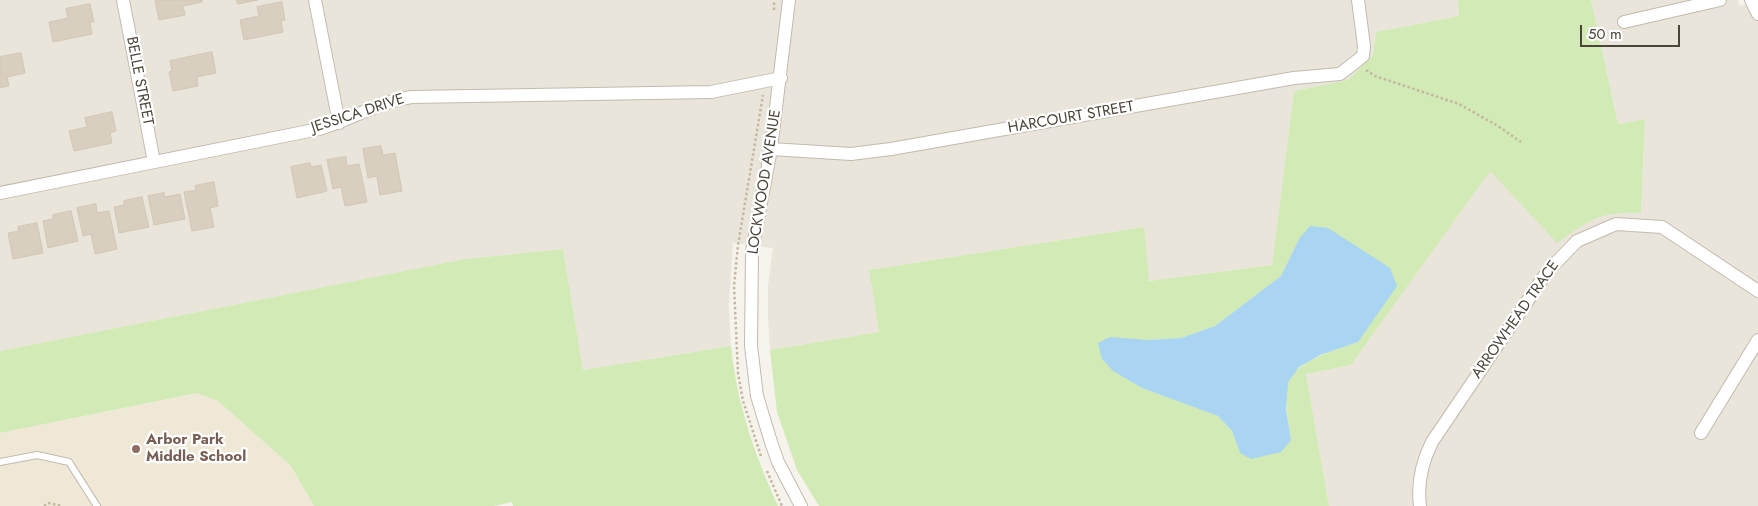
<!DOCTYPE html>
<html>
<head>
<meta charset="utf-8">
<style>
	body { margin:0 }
	#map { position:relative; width:1758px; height:506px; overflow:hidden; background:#f6f3ec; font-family:Jost,sans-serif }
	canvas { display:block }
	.scale { position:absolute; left:1580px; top:25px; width:100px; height:22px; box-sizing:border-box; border:2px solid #4b4439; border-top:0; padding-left:6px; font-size:15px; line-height:18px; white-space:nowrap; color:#4b4439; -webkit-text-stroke:4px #fff; paint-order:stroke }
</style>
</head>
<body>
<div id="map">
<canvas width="1758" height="506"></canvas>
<div class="scale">50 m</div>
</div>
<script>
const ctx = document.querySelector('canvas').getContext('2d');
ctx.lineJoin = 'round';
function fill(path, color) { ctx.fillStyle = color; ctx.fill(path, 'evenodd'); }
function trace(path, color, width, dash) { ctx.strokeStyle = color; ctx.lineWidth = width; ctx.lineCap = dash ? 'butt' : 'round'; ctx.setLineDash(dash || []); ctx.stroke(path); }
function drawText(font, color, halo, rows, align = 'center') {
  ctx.font = font + ' Jost,sans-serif'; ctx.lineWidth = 4.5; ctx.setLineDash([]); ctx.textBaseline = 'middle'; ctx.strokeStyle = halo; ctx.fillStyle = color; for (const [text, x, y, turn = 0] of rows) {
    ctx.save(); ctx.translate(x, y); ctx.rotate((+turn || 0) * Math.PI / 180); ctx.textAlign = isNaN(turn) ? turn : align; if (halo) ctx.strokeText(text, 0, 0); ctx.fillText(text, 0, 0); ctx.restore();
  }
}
fill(new Path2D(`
	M0 0H1458L1459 16 1376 32 1373 55 1348 80 1294 91 1272 265 1148 281 1144 227 869 270 879 332 770 350 768 317V286L773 248 733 243 729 305 731 346 583 370 563 249 465 259 0 351Z
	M1591 0H1738L1740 6 1758 2V506H1329L1306 374 1351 365 1490 170 1557 242 1585 223 1603 216 1619 212 1641 213 1645 119 1618 124Z`), '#eae5da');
fill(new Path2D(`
	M197 393 218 401 291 466 314 506H0V433Z`), '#efe8d6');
fill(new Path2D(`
	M1458 0H1591L1618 124 1645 119 1641 213C1601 211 1589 220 1557 243L1490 171 1351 365 1306 374 1329 506H819L797 470 777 412 770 350 879 332 869 270 1144 227 1149 281 1272 265 1294 91 1348 80 1373 55 1376 32 1459 16ZM1299 239 1358 342C1336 350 1298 359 1288 382 1283 395 1289 426 1291 440L1240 453 1232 431 1218 416 1142 388 1114 371 1102 359 1147 340 1181 338 1215 326 1281 276Z
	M563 249 583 370 731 346C737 404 754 453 778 506H513L512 502 494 506H314L291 466 218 401 197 393 0 433V351L465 259Z`), '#d2eab5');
fill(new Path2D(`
	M1310 226 1328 228 1390 268 1397 286 1358 342 1320 355 1299 367 1288 382 1286 409 1291 440 1281 452 1251 459 1240 453 1232 431 1218 416 1142 388 1113 371 1102 359 1098 343 1110 337 1147 340 1181 338 1215 326 1281 276 1299 239Z`), '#a9d4f2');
const building = new Path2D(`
	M158 0H202V2L183 6 185 15 159 20 155 1Z
	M237 0H258L238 4Z
	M282 2 285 20 281 21 283 32 244 40 240 20 259 16 257 7Z
	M90 4 94 22H90L92 34 53 42 49 22 68 18 66 9Z
	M212 52 216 73 197 77 198 86 173 91 169 72 172 71 170 61Z
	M21 53 25 73 7 77 9 86 0 88V57Z
	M112 112 116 131 110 133 112 143 74 151 69 131 87 127 85 118Z
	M381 146 383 155 395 153 402 191 380 195 377 176 368 178 363 149Z
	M346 157 347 166 359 164 367 202 345 206 341 187 333 189 327 160Z
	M310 163 311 167 321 165 327 191 297 198 291 167Z
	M214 182 218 206 210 208 214 227 192 231 184 192 196 190 195 186Z
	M164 193 165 197 180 194 185 219 154 225 148 196Z
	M142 197 149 227 119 233 114 207 124 205V201Z
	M96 204 97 213 109 211 117 249 95 254 91 234 83 236 77 208Z
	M71 211 78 241 48 248 43 221 53 219V215Z
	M37 223 43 253 13 259 8 233 19 231 18 227Z`);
fill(building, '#d8cfc1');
trace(building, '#d3c7b4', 1);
const lane = new Path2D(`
	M0 462 37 455 69 462 97 506`);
const street = new Path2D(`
	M123 0 154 162
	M315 0 339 123
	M789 0 771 149 752 251 751 346 757 396 771 442 778 462 801 506
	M1751 0 1758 14
	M1624 22 1720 0
	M771 149 851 154 891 149 1294 78 1340 74 1363 56 1364 46 1358 0
	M0 193 319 129C350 120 381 101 412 97L711 92 781 78
	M1701 433 1758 340
	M1420 506C1417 483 1422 462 1432 442L1547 272 1577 241 1616 224 1662 227 1758 291`);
trace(lane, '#c2bbae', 8);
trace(street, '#c2bbae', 14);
trace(new Path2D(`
	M774 10V0
	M1366 70 1375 76 1459 104 1498 126 1521 142
	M761 456 743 401 738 373 734 286 738 245 763 95
	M767 471 782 506
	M44 506 48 503 62 506`), '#c4b79f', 2.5, [2.5, 2.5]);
trace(lane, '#fff', 6);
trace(street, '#fff', 12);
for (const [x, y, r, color] of [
	[136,449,5,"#8d6e63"]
]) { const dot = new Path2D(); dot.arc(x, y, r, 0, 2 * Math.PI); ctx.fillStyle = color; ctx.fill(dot); trace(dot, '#fff', 2); }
drawText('15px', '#4b4439', '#fff', [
	["BELLE STREET",139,81,79],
	["JESSICA DRIVE",358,114,-18],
	["HARCOURT STREET",1071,118,-10],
	["LOCKWOOD AVENUE",765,182,-81],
	["ARROWHEAD TRACE",1516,320,-55]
]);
drawText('bold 15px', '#785e54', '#fff', [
	["Arbor Park",146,440],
	["Middle School",146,457]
], 'left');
</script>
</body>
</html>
